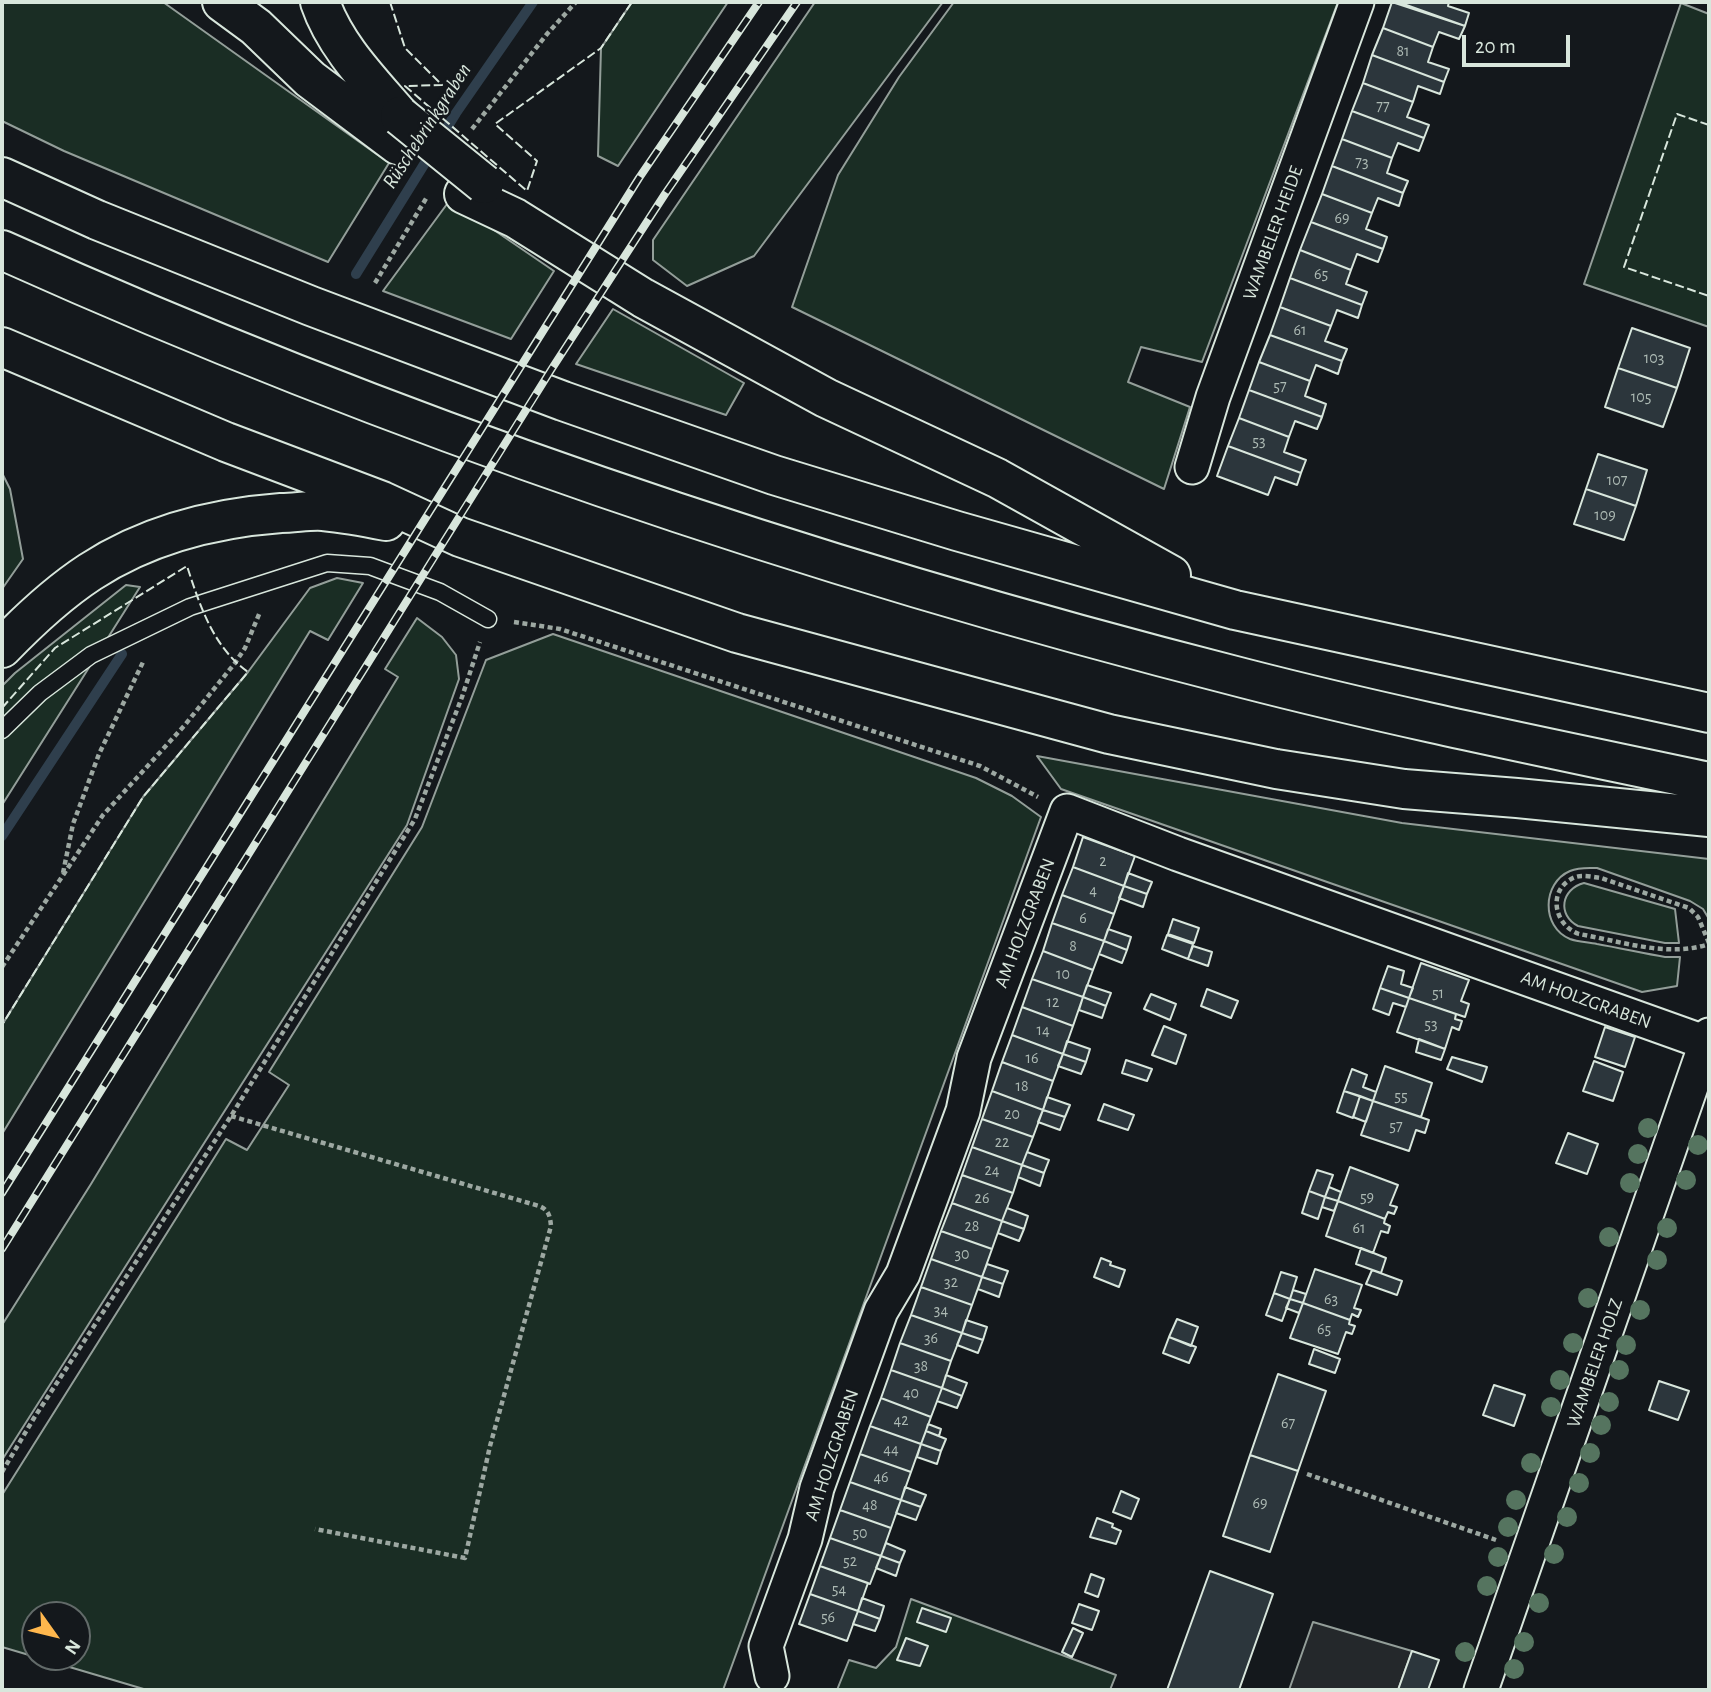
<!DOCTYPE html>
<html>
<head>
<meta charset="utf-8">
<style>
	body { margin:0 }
	#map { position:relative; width:1711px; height:1692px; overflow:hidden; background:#14181c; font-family:"Alegreya Sans",sans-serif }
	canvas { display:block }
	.frame { position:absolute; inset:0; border:4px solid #d8e6dc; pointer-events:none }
	.north { position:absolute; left:21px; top:1601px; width:70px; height:70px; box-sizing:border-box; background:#14181c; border:2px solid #626a69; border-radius:50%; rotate:124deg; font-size:19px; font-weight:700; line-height:28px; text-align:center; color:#d8e6dc }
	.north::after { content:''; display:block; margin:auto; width:24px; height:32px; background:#ffb74d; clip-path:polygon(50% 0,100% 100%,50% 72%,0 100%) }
	.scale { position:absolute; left:1462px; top:35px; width:108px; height:32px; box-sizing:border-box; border:4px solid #d8e6dc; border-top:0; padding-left:9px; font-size:21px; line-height:24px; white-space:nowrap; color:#d8e6dc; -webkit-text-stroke:5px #14181c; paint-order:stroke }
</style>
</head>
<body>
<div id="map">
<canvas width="1711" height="1692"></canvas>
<div class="frame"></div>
<div class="north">N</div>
<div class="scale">20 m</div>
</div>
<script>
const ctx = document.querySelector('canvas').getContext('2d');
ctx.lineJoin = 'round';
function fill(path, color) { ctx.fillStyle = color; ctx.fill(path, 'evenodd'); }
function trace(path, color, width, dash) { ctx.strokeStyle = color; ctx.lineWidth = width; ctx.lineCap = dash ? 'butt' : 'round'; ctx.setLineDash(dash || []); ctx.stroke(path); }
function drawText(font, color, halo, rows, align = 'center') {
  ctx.font = font + ' "Alegreya Sans",sans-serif'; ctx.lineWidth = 5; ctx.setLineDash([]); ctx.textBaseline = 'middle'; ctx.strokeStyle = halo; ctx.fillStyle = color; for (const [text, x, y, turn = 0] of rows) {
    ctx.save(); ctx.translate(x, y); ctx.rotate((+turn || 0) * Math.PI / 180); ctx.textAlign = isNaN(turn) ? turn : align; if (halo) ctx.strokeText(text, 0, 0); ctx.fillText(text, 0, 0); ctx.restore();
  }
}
const green = new Path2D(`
	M2 2H163L389 163 328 262 64 151 2 121Z
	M632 2H728L618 166 598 156 601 48Z
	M815 2H943L754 256 687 286 653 260V240Z
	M954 2H1338L1202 362 1141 347 1128 382 1190 407 1164 489 792 307 838 175 899 77Z
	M1681 3 1709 14V327L1584 284Z
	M450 200 554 271 511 339 383 291Z
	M613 309 744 383 726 415 576 364Z
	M2 473 10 489 23 559 2 589Z
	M337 578 363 583 328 640 310 631 2 1134V1025L143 797 248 672 310 588Z
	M126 585 140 587 2 805V686L15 673Z
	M417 618 442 637 456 655 459 679 407 825 2 1460V1325L91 1184 398 677 385 669Z
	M553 634 976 778 1012 796 1041 817 723 1690H147L2 1647V1495L226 1139 247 1150 289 1085 269 1072 422 827 486 660ZM35 1615H77V1657H35Z
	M1037 756 1402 823 1709 859V919L1703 909 1690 901 1597 868C1588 868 1579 867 1570 871 1542 883 1541 927 1570 939 1578 942 1588 942 1597 944 1620 948 1642 953 1665 957H1680L1677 986 1642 992 1061 789Z
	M1584 883 1675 909 1679 943H1665L1578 926C1557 915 1561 889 1584 883Z
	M911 1599 1116 1675 1110 1690H837L849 1660 876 1668 896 1647Z`);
fill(green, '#1a2d24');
trace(green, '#939e99', 2);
const parking = new Path2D(`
	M1313 1622 1412 1651 1398 1690H1289Z`);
fill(parking, '#24282b');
trace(parking, '#939e99', 2);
trace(new Path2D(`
	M356 274 456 113 533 2
	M2 836 122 654`), '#2f3f4d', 10);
const building = new Path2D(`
	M1392 2 1465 26 1459 39 1439 32 1433 47 1383 28Z
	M1398 2H1449L1448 6 1469 13 1465 26Z
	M1383 28 1433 47 1428 62 1449 69 1444 82 1372 55Z
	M1372 55 1444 82 1440 94 1418 86 1413 102 1363 83Z
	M1363 83 1413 102 1407 117 1429 125 1424 138 1352 111Z
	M1352 111 1424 138 1419 151 1398 143 1392 158 1342 139Z
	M1342 139 1392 158 1387 173 1408 181 1403 193 1332 166Z
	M1332 166 1403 193 1399 206 1378 198 1372 213 1322 194Z
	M1322 194 1372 213 1366 229 1387 237 1383 249 1311 222Z
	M1311 222 1383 249 1378 262 1357 254 1351 270 1300 250Z
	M1300 250 1351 270 1346 284 1367 292 1362 305 1290 278Z
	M1290 278 1362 305 1358 318 1337 310 1331 326 1280 307Z
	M1280 307 1331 326 1325 341 1347 349 1342 361 1270 335Z
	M1632 328 1690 348 1677 388 1618 368Z
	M1270 335 1342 361 1338 374 1316 365 1310 381 1259 362Z
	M1259 362 1310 381 1305 396 1326 404 1322 417 1249 390Z
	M1618 368 1677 388 1663 427 1605 407Z
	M1249 390 1322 417 1317 429 1295 421 1289 437 1239 418Z
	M1239 418 1289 437 1284 452 1306 460 1301 473 1228 446Z
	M1228 446 1301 473 1297 485 1275 477 1268 495 1217 476Z
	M1598 454 1647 470 1636 506 1586 489Z
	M1586 489 1636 506 1624 540 1574 524Z
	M1083 837 1135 856 1124 886 1073 867Z
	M1073 867 1124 886 1114 914 1062 895Z
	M1128 873 1152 882 1147 894 1124 886Z
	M1124 886 1147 894 1143 907 1119 898Z
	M1062 895 1114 914 1104 941 1052 923Z
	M1173 919 1199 928 1194 943 1168 934Z
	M1052 923 1104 941 1093 970 1043 951Z
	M1108 929 1131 937 1127 950 1104 941Z
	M1167 935 1193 944 1188 959 1162 949Z
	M1104 941 1127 950 1122 963 1099 954Z
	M1193 946 1212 952 1208 966 1188 959Z
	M1043 951 1093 970 1083 997 1032 979Z
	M1421 963 1469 980 1461 1001 1469 1004 1465 1017 1409 998Z
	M1388 966 1404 971 1401 984 1413 988 1409 998 1380 988Z
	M1032 979 1083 997 1073 1026 1022 1007Z
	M1087 985 1111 993 1106 1006 1083 997Z
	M1380 988 1409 998 1406 1007 1393 1003 1389 1015 1373 1009Z
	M1207 989 1238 1001 1231 1018 1201 1006Z
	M1151 994 1176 1004 1170 1020 1144 1009Z
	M1083 997 1106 1006 1102 1018 1079 1010Z
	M1409 998 1456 1014 1455 1019 1462 1021 1459 1030 1452 1027 1445 1049 1397 1032Z
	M1022 1007 1073 1026 1063 1054 1012 1035Z
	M1164 1026 1186 1035 1176 1064 1152 1055Z
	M1605 1027 1635 1037 1625 1067 1595 1057Z
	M1012 1035 1063 1054 1053 1081 1002 1062Z
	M1419 1039 1445 1049 1441 1060 1416 1052Z
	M1067 1041 1090 1049 1086 1062 1063 1054Z
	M1063 1054 1086 1062 1081 1074 1058 1066Z
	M1452 1057 1487 1067 1482 1082 1447 1069Z
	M1126 1060 1152 1069 1147 1081 1122 1073Z
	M1594 1061 1623 1072 1613 1101 1583 1091Z
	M1002 1062 1053 1081 1043 1110 992 1091Z
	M1385 1066 1432 1083 1421 1117 1373 1101Z
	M1352 1069 1367 1075 1363 1087 1376 1092 1373 1101 1344 1091Z
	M992 1091 1043 1110 1033 1137 982 1119Z
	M1344 1091 1360 1096 1353 1118 1337 1112Z
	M1360 1096 1373 1101 1366 1122 1353 1117Z
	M1047 1097 1070 1105 1065 1117 1043 1110Z
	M1373 1101 1429 1120 1425 1133 1416 1130 1409 1151 1361 1135Z
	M1104 1104 1134 1115 1128 1130 1098 1120Z
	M1043 1110 1065 1117 1060 1130 1038 1122Z
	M982 1119 1033 1137 1022 1165 972 1147Z
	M1568 1133 1598 1144 1587 1174 1556 1163Z
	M972 1147 1022 1165 1013 1193 962 1175Z
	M1027 1152 1049 1160 1044 1173 1022 1165Z
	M1022 1165 1044 1173 1040 1186 1018 1177Z
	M1350 1167 1398 1185 1390 1205 1397 1207 1394 1214 1388 1212 1385 1219 1338 1201Z
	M1317 1170 1333 1175 1325 1197 1309 1191Z
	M962 1175 1013 1193 1002 1221 952 1203Z
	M1329 1187 1341 1192 1338 1201 1325 1197Z
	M1309 1191 1325 1197 1318 1219 1302 1213Z
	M1325 1197 1338 1201 1334 1211 1322 1207Z
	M1338 1201 1385 1219 1384 1223 1390 1226 1388 1233 1381 1231 1373 1253 1326 1236Z
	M952 1203 1002 1221 992 1249 941 1231Z
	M1007 1208 1028 1216 1024 1229 1002 1221Z
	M1002 1221 1024 1229 1019 1241 998 1233Z
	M941 1231 992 1249 982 1277 931 1259Z
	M1361 1248 1386 1258 1381 1273 1356 1264Z
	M1101 1258 1111 1262 1110 1265 1125 1270 1119 1287 1094 1277Z
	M931 1259 982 1277 972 1305 921 1287Z
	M987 1264 1008 1271 1003 1284 982 1277Z
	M1315 1269 1362 1285 1354 1308 1361 1310 1358 1317 1352 1314 1350 1320 1303 1303Z
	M1372 1270 1402 1281 1397 1295 1366 1284Z
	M1281 1272 1297 1277 1290 1299 1274 1293Z
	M982 1277 1003 1284 999 1297 978 1289Z
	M921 1287 972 1305 962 1333 911 1315Z
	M1293 1290 1306 1294 1303 1303 1290 1299Z
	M1274 1293 1290 1299 1282 1321 1266 1315Z
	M1290 1299 1303 1303 1299 1313 1286 1308Z
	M1303 1303 1350 1320 1349 1324 1355 1326 1352 1334 1346 1332 1338 1354 1290 1338Z
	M911 1315 962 1333 951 1361 900 1343Z
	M1177 1319 1198 1327 1191 1346 1169 1337Z
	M966 1320 987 1327 983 1340 962 1333Z
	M962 1333 983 1340 978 1353 957 1345Z
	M1169 1337 1196 1347 1189 1363 1163 1353Z
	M900 1343 951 1361 942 1388 891 1370Z
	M1314 1349 1340 1359 1335 1373 1309 1364Z
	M891 1370 942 1388 931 1417 881 1398Z
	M1278 1374 1326 1391 1298 1471 1250 1455Z
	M946 1375 967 1383 962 1396 942 1388Z
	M1659 1381 1689 1391 1678 1420 1649 1410Z
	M1494 1385 1525 1395 1514 1426 1483 1415Z
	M942 1388 962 1396 957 1408 937 1401Z
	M881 1398 931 1417 921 1444 870 1426Z
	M928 1424 941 1429 939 1436 926 1431Z
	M870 1426 921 1444 911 1472 860 1454Z
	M926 1431 946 1439 941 1451 921 1444Z
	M921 1444 941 1451 937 1464 917 1457Z
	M860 1454 911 1472 901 1500 850 1482Z
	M1250 1455 1298 1471 1270 1552 1223 1536Z
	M850 1482 901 1500 891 1528 840 1510Z
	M905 1487 926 1495 921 1507 901 1500Z
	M1121 1491 1139 1499 1131 1519 1113 1512Z
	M901 1500 921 1507 916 1520 896 1513Z
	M840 1510 891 1528 881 1556 830 1538Z
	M1097 1518 1113 1524 1112 1527 1121 1531 1116 1544 1090 1537Z
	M830 1538 881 1556 870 1584 820 1566Z
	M886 1543 905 1551 900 1563 881 1556Z
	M881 1556 900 1563 896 1576 876 1568Z
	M820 1566 868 1583 858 1611 810 1594Z
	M1210 1571 1273 1594 1239 1690H1167Z
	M1091 1574 1104 1579 1098 1597 1085 1592Z
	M810 1594 858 1611 847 1641 799 1624Z
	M862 1598 884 1606 880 1619 858 1611Z
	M1079 1604 1099 1611 1092 1630 1072 1623Z
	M922 1608 951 1618 946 1632 917 1622Z
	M858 1611 880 1619 875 1631 853 1624Z
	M1073 1628 1083 1633 1072 1657 1062 1652Z
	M906 1638 928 1646 920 1666 897 1660Z
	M1412 1651 1439 1660 1428 1690H1398Z`);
fill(building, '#2c363c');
trace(building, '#d8e6dc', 2);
const service = new Path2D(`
	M2 730 40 693 91 655 190 607 327 563 370 566 440 592 488 619`);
const minor = new Path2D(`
	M1192 467 1213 397 1357 2
	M772 1676 766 1646 805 1539 817 1488 881 1311 903 1274 963 1111 974 1058 1067 811 1178 854 1707 1043
	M1481 1690 1709 1035`);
const trunk = new Path2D(`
	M222 2 256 27 310 79 398 145
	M320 2C335 46 370 81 400 116
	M2 177 97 220 311 306 563 401 774 475 957 531 1235 610 1709 713
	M464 194 515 218 643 298 826 398 997 478 1171 575
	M2 250C402 430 819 570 1243 678 1398 718 1554 749 1709 782
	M2 347 226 442 382 501 460 537 737 633 1109 734 1276 769 1404 789 1517 798 1709 817
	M2 648C29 620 58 593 90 572 148 534 213 518 281 513 295 513 309 510 323 511 344 513 366 517 386 521`);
trace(service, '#d8e6dc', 19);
trace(minor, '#d8e6dc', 37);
trace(trunk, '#d8e6dc', 42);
trace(new Path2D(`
	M472 129 547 34 576 2
	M375 283 427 197
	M514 622 560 629 980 766 1038 797
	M63 873 73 824 99 754 144 660
	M1709 943 1698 917 1689 908 1601 878C1592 877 1581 874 1573 878 1547 891 1554 925 1579 934 1620 941 1668 958 1709 944
	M2 967 103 815 184 726 235 663 245 648 260 612
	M231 1116 539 1206C549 1210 550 1216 551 1226L490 1446 465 1558 315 1529
	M2 1472 34 1418 231 1116 415 819 462 697 480 642
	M1307 1474 1496 1540`), '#9da8a2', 4.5, [5, 3.5]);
trace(service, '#14181c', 16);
trace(minor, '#14181c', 33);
trace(trunk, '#14181c', 38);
const rail = new Path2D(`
	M2 1193 639 178 759 2
	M2 1249 551 370 665 194 797 2`);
trace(rail, '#d8e6dc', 8);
trace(rail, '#14181c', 5, [16]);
const trunkBridge = new Path2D(`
	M400 116 484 184`);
trace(trunkBridge, '#d8e6dc', 42, []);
trace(trunkBridge, '#14181c', 38);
trace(new Path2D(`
	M390 2 405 48 442 85 405 86 527 191 537 161 495 124 601 48 632 2
	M1709 125 1677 114 1624 267 1709 296
	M2 708 55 648 187 566C200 606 213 647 248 672L143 797 2 1025`), '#d8e6dc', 2, [9, 3.5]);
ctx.fillStyle = '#55745f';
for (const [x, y] of [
	[1648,1128],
	[1698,1145],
	[1638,1154],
	[1686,1180],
	[1630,1183],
	[1667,1228],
	[1609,1237],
	[1657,1260],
	[1588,1298],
	[1640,1310],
	[1573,1343],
	[1626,1345],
	[1619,1370],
	[1560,1380],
	[1609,1402],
	[1551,1407],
	[1601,1425],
	[1590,1453],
	[1531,1463],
	[1579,1483],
	[1516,1500],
	[1567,1517],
	[1508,1527],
	[1554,1554],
	[1498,1557],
	[1487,1586],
	[1539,1603],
	[1524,1642],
	[1465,1652],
	[1514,1669]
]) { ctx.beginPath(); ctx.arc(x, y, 10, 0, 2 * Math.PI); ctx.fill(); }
drawText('16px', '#adbab4', null, [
	["81",1403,51],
	["77",1383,106],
	["73",1362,162],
	["69",1342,218],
	["65",1321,274],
	["61",1300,330],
	["103",1654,358],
	["57",1280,386],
	["105",1641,397],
	["53",1259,441],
	["107",1617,480],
	["109",1605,515],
	["2",1103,861],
	["4",1093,890],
	["6",1083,918],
	["8",1073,946],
	["10",1063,974],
	["51",1438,993],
	["12",1053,1002],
	["53",1431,1024],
	["14",1043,1030],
	["16",1032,1058],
	["18",1022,1086],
	["55",1401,1096],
	["20",1012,1114],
	["57",1396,1126],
	["22",1002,1142],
	["24",992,1170],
	["59",1367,1197],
	["26",982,1198],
	["28",972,1226],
	["61",1359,1228],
	["30",962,1254],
	["32",951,1282],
	["63",1331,1299],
	["34",941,1310],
	["65",1324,1329],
	["36",931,1338],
	["38",921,1366],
	["40",911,1393],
	["42",901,1420],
	["67",1288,1423],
	["44",891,1449],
	["46",881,1477],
	["69",1260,1503],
	["48",870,1505],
	["50",860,1533],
	["52",850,1561],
	["54",839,1589],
	["56",828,1617]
]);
drawText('19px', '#d8e6dc', '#14181c', [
	["WAMBELER HEIDE",1273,233,-70],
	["AM HOLZGRABEN",1025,923,-69],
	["AM HOLZGRABEN",1586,1000,20],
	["WAMBELER HOLZ",1595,1363,-71],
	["AM HOLZGRABEN",832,1455,-72]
]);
drawText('italic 21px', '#d8e6dc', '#14181c', [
	["Rüschebrinkgraben",427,126,-57]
]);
</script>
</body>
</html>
